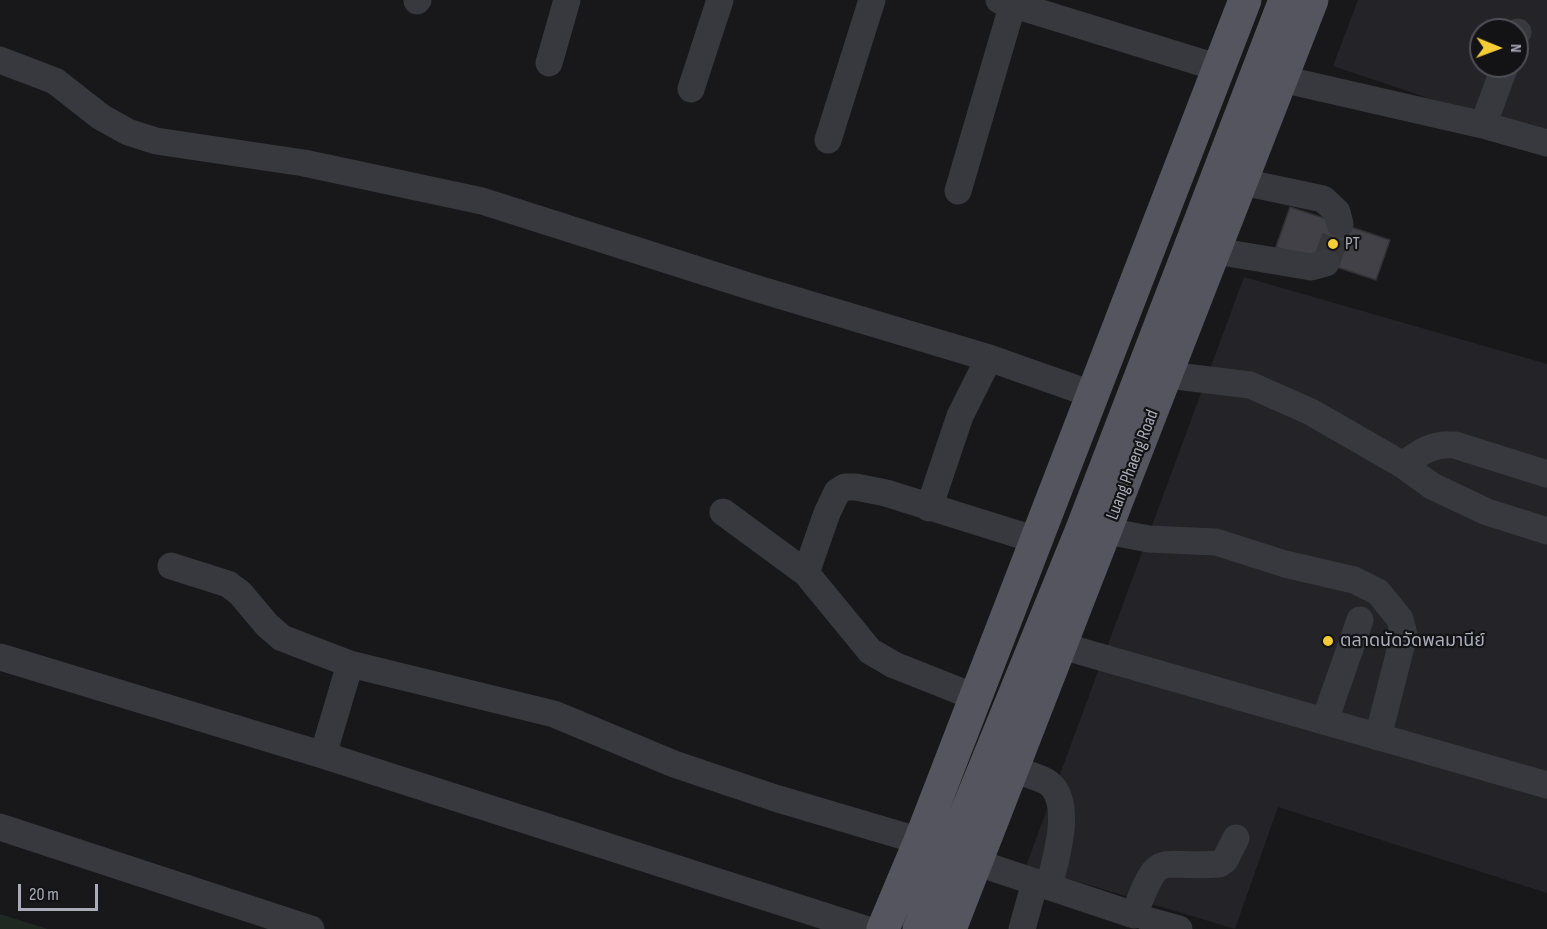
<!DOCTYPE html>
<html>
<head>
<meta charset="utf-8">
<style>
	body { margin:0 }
	#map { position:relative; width:1547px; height:929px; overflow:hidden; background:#18171a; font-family:"Sofia Sans Condensed",sans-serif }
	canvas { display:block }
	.north { position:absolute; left:1469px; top:18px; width:60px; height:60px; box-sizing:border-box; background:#131215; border:2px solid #4f5057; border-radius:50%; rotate:91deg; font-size:16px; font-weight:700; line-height:24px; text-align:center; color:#aaacb9 }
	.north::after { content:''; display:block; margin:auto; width:21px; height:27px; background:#f3cc36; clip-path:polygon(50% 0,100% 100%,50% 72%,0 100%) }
	.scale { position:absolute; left:18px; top:884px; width:80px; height:27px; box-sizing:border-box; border:3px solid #aaacb9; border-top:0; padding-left:8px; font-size:18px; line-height:21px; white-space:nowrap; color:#aaacb9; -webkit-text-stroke:4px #131215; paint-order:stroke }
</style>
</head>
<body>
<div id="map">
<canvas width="1547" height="929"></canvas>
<div class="north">N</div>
<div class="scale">20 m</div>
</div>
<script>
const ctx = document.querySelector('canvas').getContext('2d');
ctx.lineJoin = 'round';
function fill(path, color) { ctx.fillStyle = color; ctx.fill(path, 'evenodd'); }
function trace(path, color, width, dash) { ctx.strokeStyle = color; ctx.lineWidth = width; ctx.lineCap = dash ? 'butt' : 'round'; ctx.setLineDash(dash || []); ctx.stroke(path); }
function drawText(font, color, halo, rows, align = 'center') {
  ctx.font = font + ' "Sofia Sans Condensed","Noto Sans Thai",sans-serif'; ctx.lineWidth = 4.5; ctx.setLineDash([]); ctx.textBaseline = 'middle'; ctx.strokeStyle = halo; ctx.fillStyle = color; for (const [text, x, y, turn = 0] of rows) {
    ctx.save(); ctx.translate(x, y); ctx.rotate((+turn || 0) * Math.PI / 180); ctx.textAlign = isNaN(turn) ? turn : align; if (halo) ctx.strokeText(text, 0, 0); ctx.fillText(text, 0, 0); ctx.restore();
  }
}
fill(new Path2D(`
	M1358 0H1547V133L1470 112 1333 66ZM1481 30H1517V66H1481Z
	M1244 277 1547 364V893L1278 807 1235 929 1026 866Z`), '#242327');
fill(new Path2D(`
	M0 914 48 929H0Z`), '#1f2821');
const building = new Path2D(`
	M1290 207 1390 240 1376 280 1276 247Z`);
fill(building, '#424147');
trace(building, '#323136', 1.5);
trace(new Path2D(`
	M1326 263 1340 224`), '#35353a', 27, [27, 14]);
trace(new Path2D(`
	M999 0 1219 68
	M417 1 418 0
	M1517 33 1518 32
	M0 60 55 81 101 117 128 132 156 141 304 163 482 201 755 288 989 358 1094 395
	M549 63 567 0
	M1282 79 1483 125 1547 143
	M691 89 720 0
	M1483 125 1505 66
	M828 140 872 0
	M1243 182 1323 199 1337 212 1340 224
	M958 191 1014 0
	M1216 251 1311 267 1326 263
	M1168 375 1250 385 1311 412 1403 465 1432 486 1487 512 1547 531
	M1403 465C1420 452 1433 443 1455 445L1547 474
	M929 508 960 416 989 358
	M723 512 806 573 870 651 894 665 975 697
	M1107 531 1149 539 1216 542 1285 564 1354 580 1378 592 1400 619 1404 635 1378 737
	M171 566 228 584 240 593 267 625 282 638 350 664 554 714 674 764 775 798 920 841
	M806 573 827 513 837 492 845 487H856L886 493 1036 540
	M1062 646 1547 785
	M0 657 323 755 865 929
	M1325 720 1360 620
	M323 755 350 664
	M1011 769C1022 773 1037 776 1047 782 1075 800 1055 862 1049 886
	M0 827 311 929
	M975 862 1134 915C1160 846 1156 869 1219 864L1225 860 1236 838
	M1150 921 1179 929
	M1022 929 1035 882`), '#38393f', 27);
trace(new Path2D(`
	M883 929 920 841 1245 0
	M919 929 1082 529 1285 0
	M950 929 1312 0`), '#54555e', 33);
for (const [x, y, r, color] of [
	[1333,244,6,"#f3cc36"],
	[1328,641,6,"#f3cc36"]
]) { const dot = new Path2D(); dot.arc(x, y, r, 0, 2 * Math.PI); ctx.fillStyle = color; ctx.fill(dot); trace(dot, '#131215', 2); }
drawText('18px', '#aaacb9', '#131215', [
	["PT",1345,244],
	["ตลาดนัดวัดพลมานีย์",1340,641]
], 'left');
drawText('18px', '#aaacb9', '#131215', [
	["Luang Phaeng Road",1133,465,-69]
]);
</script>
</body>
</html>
